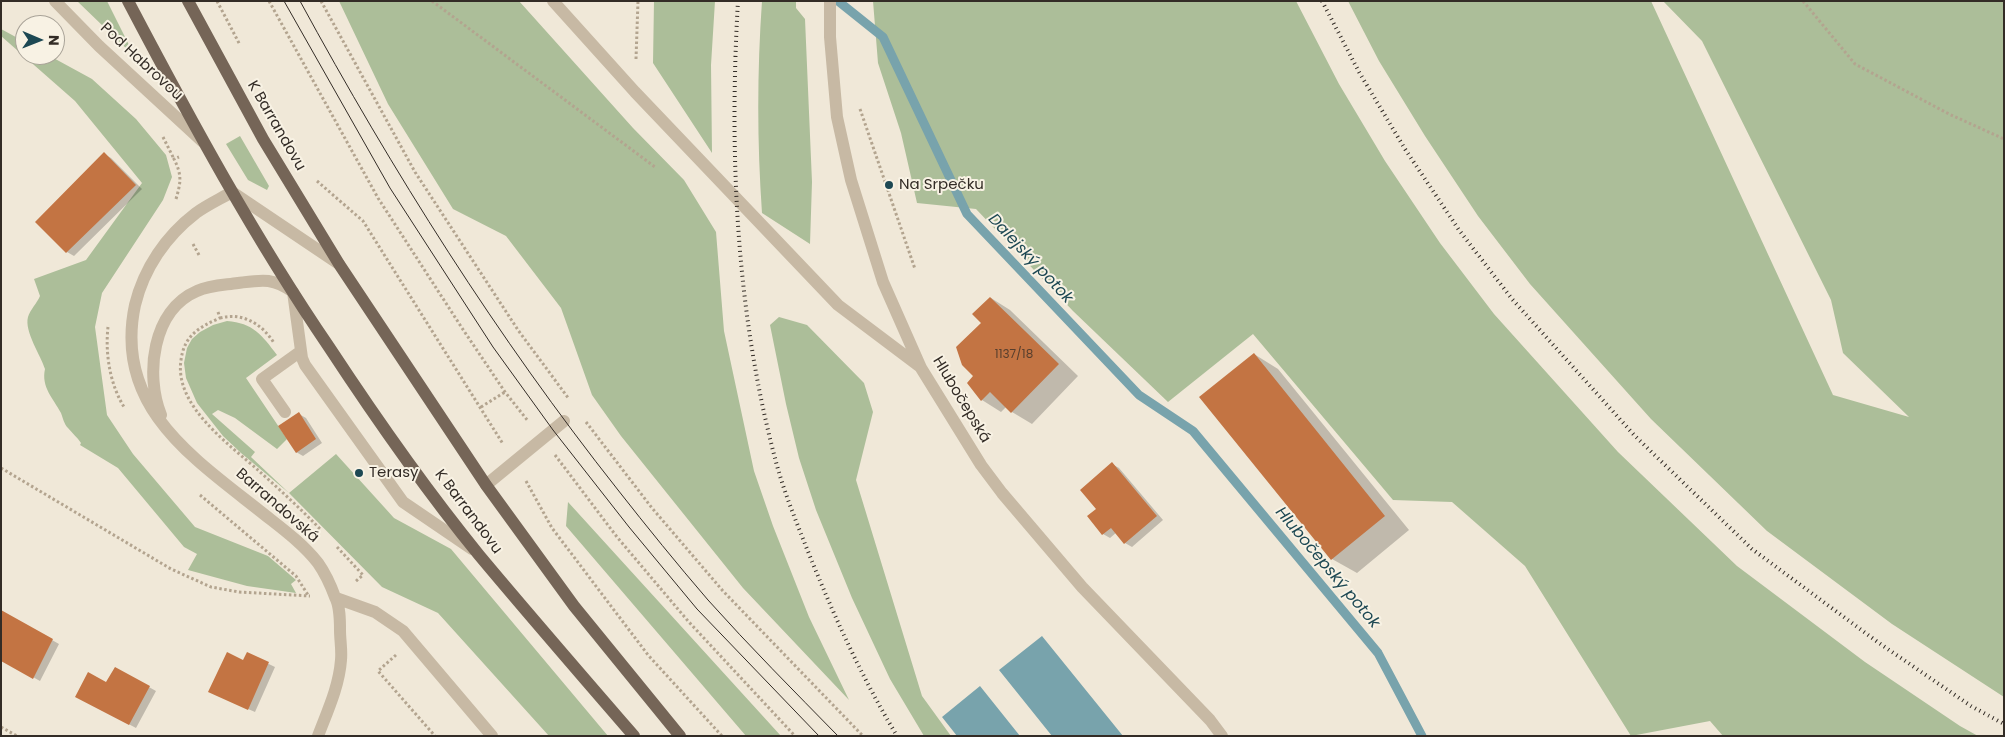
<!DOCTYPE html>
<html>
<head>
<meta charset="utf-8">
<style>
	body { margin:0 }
	#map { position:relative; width:2005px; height:737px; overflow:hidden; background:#f0e8d8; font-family:Poppins,sans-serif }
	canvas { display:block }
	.frame { position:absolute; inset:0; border:2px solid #332c26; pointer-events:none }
	.north { position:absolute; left:15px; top:15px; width:50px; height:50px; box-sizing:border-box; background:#f8f2e4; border:1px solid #a9a398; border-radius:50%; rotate:91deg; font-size:14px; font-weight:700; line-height:20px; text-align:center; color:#332c26 }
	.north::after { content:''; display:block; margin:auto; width:18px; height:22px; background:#1d4853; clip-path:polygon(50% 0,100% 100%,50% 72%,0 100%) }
</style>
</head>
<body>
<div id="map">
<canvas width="2005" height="737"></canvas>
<div class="frame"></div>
<div class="north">N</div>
</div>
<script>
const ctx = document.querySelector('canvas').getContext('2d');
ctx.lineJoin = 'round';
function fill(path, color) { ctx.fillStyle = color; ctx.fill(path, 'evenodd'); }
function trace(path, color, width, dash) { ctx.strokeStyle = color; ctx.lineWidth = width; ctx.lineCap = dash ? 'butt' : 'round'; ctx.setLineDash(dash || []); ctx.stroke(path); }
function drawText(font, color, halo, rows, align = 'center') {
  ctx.font = font + ' Poppins,sans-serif'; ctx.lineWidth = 4; ctx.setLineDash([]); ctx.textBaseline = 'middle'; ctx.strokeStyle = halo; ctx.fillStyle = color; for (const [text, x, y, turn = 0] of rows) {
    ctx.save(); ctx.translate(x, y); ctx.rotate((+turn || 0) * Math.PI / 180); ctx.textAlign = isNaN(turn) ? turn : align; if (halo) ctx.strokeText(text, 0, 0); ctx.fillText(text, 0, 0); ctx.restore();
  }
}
fill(new Path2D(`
	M77 1H107L131 49 130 52Z
	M339 1H519L633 128 684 180 716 232 724 331 754 471 773 526 809 617 849 700 743 588 621 436 592 395 561 308 506 236 453 209 388 104Z
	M654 1H715L711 65 712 153 653 63Z
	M762 1H796V8L805 19 812 182 810 244 762 213C757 142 757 72 762 1Z
	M873 1H1296L1339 84 1385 161 1440 243 1494 314 1618 452 1737 566 1865 662 1960 726 1978 736H1723L1710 721 1631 736 1525 566 1452 502 1393 500 1253 334 1168 402 1073 311 976 209 917 203 901 133 878 63Z
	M1348 1H1651L1833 395 1909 417 1843 353 1831 300 1702 41 1663 1H2004V697L1892 624 1767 531 1651 419 1530 284 1478 216 1425 136 1379 61Z
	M1 29 25 42V55H48L92 79 136 119 166 155 172 177 163 200 102 293 95 327 107 415 133 454 195 527 268 556 296 580 291 584 296 593 247 586 188 570 197 554 184 547 118 468 80 445 81 443C77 437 72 433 68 428 64 424 63 418 61 413 53 398 41 387 45 369 41 356 24 331 28 317 30 310 37 303 40 296L34 279 86 260 142 183 75 101 1 36Z
	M240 136 269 186 267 190 248 180 226 144Z
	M779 317 807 325 864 383 873 412 856 480 922 696 951 736H924L890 679 852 598 816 510 799 458 786 404 770 325Z
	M227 321C253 323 262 335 277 355L246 378 287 439 277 449 235 418 218 410 212 414 255 452 251 457 289 493 336 454 394 518 451 549 608 736H549L438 613 382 587 289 493 241 453 223 436 197 403 186 378 184 363 187 348 192 339 200 332 213 325Z
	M568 502 781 736H746L566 526Z`), '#acbe99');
fill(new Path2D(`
	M1042 636 1123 736H1052L999 670Z
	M980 686 1020 736H957L942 717Z`), '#78a3ac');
fill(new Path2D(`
	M104 154 111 158 142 189 74 256 67 252 37 222Z
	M991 298 1010 310 1078 376 1032 424 1012 412 1006 407 1001 412 982 400 975 376 983 323Z
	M1254 354 1278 369 1409 530 1357 573 1332 559Z
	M299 414 306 418 322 443 303 456 296 452Z
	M1112 464 1119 468 1163 520 1132 547 1125 543 1117 532 1110 538 1103 534 1097 509Z
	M1 611 59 644 40 681 1 659Z
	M248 654 275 667 255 712 216 695 244 662Z
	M115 668 156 691 136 728 83 700 107 684Z`), '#0003');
trace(new Path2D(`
	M838 1 883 37 967 214 1139 395 1193 431 1378 653 1422 736`), '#78a3ac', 9);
fill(new Path2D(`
	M104 152 136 185 66 253 35 222Z
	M990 297 1059 364 1011 413 990 392 981 401 967 383 973 376 962 365 956 347 981 323 972 314Z
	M1254 353 1385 516 1331 560 1199 397Z
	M299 412 316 439 296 453 278 426Z
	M1112 462 1157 516 1124 544 1111 528 1102 535 1087 516 1096 509 1080 490Z
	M1 610 53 639 33 679 1 661Z
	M227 652 243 660 247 652 269 662 248 710 208 692Z
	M115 667 150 686 129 725 75 697 88 672 106 682Z`), '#c37443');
trace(new Path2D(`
	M217 1 240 45
	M269 1 378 198 462 328 505 392 528 421
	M321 1 415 172 518 330 569 399
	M432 1 655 167
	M1803 1 1855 64 1949 114 2004 139
	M636 59 638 1
	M860 109 915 269
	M163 137 174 159
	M317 181 363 221 503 444
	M176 199C181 182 182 175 174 159L179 157
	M193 244 199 255
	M218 312 220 318C199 327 184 336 181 360 174 406 229 444 259 471 280 490 301 509 320 529
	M220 318C243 312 262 324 274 343
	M108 327C105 354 110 384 124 407
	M481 407 505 392
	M586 422 652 508 723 591 863 736
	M555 455 617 537 688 621 795 736
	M1 468 171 569 211 587 239 592 310 596
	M526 481 552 528 648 655 722 736
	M200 495 296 576 308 595
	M337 547 363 575 355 582
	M396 655 378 671 435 736
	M1 727 17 736`), '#b3a48f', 3, [2.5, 2.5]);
trace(new Path2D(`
	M55 1 99 46 202 141
	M553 1 635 92 838 305 919 366
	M830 1V37L837 117 851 180 883 282 921 368 981 465 1002 493 1082 587 1210 720 1222 736
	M285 412 262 379 301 351
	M161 415C145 375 152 310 197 291 210 285 225 285 238 283 261 280 273 277 293 292L302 358 305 365 403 502 472 549
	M486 485 564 421
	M336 598 375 612 403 631 492 736
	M318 736C327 712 339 687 341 660 342 650 340 640 340 630 340 620 340 606 335 597 331 586 325 573 318 563 303 544 284 530 265 515 195 459 113 408 135 305 144 268 166 236 196 213 207 205 220 199 232 192L339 264`), '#c7b9a4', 12);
trace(new Path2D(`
	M128 1C190 119 254 237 329 347 375 417 426 490 479 555 530 616 582 676 634 736
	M188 1 263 139 339 264 486 485 574 606 680 736`), '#756557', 12);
trace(new Path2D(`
	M284 1 390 188 493 347 553 430 629 527 697 609 819 736
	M300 1C393 172 497 337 618 490 647 527 677 564 708 600 750 647 794 691 838 736`), '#332c26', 1);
trace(new Path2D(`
	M738 1C729 155 736 313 776 462 784 492 796 521 807 549 833 614 861 676 897 736
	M1322 1 1359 72 1405 149 1459 230 1512 299 1635 436 1752 549 1879 643 1971 706 2004 724`), '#332c26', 4, [1, 4]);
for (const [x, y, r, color] of [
	[889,185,5,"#1d4853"],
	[359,473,5,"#1d4853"]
]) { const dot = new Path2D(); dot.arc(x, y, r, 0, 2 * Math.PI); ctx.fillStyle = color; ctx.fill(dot); trace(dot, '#f8f2e4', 2); }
drawText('12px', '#573e2d', null, [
	["1137/18",1014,355]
]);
drawText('15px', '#332c26', '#f8f2e4', [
	["Pod Habrovou",141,62,43],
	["K Barrandovu",276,126,60],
	["Hlubočepská",961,400,59],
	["Barrandovská",277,506,41],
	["K Barrandovu",468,512,53]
]);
drawText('15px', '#332c26', '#f8f2e4', [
	["Na Srpečku",899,185],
	["Terasy",369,473]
], 'left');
drawText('italic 16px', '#1d4853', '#f8f2e4', [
	["Dalejský potok",1030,259,47],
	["Hlubočepský potok",1327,568,50]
]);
</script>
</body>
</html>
